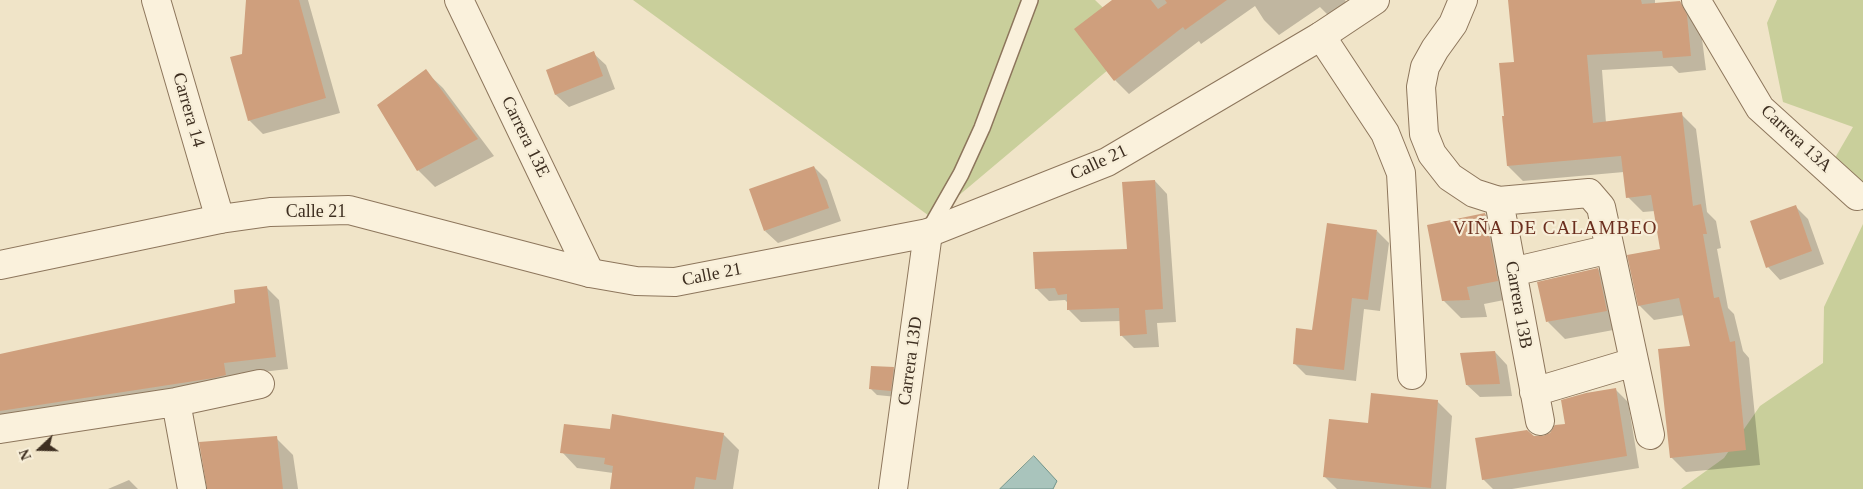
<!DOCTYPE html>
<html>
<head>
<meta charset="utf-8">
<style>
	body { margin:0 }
	#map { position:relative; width:1863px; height:489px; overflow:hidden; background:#f0e4c8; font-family:"Times New Roman",serif }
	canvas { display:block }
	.north { position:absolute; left:15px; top:424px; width:50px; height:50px; -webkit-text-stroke:4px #f7eed8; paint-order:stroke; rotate:249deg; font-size:14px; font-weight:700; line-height:20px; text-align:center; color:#3d2e20 }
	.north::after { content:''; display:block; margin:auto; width:18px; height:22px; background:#3d2e20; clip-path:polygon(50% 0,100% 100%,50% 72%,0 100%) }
</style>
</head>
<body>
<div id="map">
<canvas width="1863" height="489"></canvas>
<div class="north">N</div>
</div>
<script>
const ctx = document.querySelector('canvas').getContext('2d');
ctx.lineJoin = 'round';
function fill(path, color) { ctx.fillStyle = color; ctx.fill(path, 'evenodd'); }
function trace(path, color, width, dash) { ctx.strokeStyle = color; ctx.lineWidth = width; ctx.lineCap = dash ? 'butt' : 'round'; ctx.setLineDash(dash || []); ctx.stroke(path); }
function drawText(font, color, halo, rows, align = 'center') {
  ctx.font = font + ' "Times New Roman",serif'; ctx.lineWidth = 4.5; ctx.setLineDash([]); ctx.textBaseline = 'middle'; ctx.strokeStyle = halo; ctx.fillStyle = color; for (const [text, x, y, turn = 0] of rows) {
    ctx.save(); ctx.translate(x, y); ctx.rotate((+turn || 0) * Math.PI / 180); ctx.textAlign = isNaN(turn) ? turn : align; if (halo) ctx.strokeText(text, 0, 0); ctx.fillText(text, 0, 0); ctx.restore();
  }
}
fill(new Path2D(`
	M633 0H1095L1140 43 932 218Z
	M1777 0H1863V211L1822 180 1853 127 1783 102 1767 23Z
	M1863 224V489H1681L1724 458 1760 406 1823 363 1824 307Z`), '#c9cf9b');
const water = new Path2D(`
	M1034 456 1057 481 1053 489H1000Z`);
fill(water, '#a9c4bc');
trace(water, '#6f938a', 1);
fill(new Path2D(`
	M247 0H308L340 113 263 134 249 120 244 55Z
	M1114 0H1345L1349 8 1331 18 1320 7 1279 35 1264 20 1255 6 1201 44 1199 41 1129 94 1115 80Z
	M1509 0H1655V4L1680 2 1695 17 1701 31 1706 70 1679 73 1672 66 1602 70 1606 123 1681 114 1696 129 1707 212 1716 221 1721 248 1717 249 1728 308 1734 314 1743 351 1749 358 1760 465 1686 472 1671 457 1692 347 1684 315 1654 320 1639 305 1661 250 1655 211 1643 212 1628 197 1624 172 1523 181 1508 166 1505 117 1515 63Z
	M593 53 606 65 615 89 569 107 556 95 547 71Z
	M425 71 443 88 494 156 435 187 418 170Z
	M814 167 827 180 841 221 778 243 765 231Z
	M1155 181 1167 194 1176 322 1157 323 1159 347 1134 348 1121 335V321L1081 322 1068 309V303L1065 300 1049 301 1036 288 1129 250Z
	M1795 206 1808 219 1824 264 1780 280 1768 267Z
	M1485 214 1502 232 1514 298 1484 304 1487 317 1461 318 1443 300Z
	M1377 231 1389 243 1380 311 1364 309 1356 381 1306 375 1294 363Z
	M1598 269 1615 286 1624 328 1565 339 1548 322Z
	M266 287 279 300 288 369 236 375 0 425V355L237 304Z
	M1495 352 1507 365 1512 396 1480 397 1467 385Z
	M893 368 900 375 897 397 877 395 871 389Z
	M1615 389 1628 402 1639 468 1512 489H1493L1483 479 1534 437H1544L1566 425Z
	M1437 401 1452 416 1446 489H1337L1324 476 1370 424Z
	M611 431 723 434 739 450 733 489H611L613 473 577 468 562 452Z
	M276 438 293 455 298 489H208Z
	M129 480 138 489H108Z`), '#0003');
fill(new Path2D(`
	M246 0H299L326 98 248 121 230 57 242 54Z
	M1112 0H1151L1158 9 1167 3 1165 0H1227L1185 30 1183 27 1114 81 1074 29Z
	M1508 0H1641L1642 4 1680 1 1687 15 1691 56 1663 58 1662 51 1587 55 1593 123 1682 112 1693 206 1701 204 1707 234H1703L1714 298 1719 297 1730 342 1735 341 1746 450 1670 458 1658 349 1690 346 1679 298 1638 306 1627 255 1660 249 1651 195 1626 198 1621 156 1507 166 1502 116H1504L1499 63 1514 62Z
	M594 51 603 76 555 95 546 70Z
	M426 69 478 139 417 171 377 105Z
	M814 166 829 208 764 231 749 189Z
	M1155 180 1163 309 1145 310 1147 334 1120 336 1119 308 1067 310V294L1058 295 1055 288 1035 289 1033 252 1127 249 1122 182Z
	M1796 205 1812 251 1766 268 1750 221Z
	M1485 213 1498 281 1467 287 1470 300 1442 301 1427 225Z
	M1327 223 1377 230 1368 300 1352 298 1344 370 1293 364 1296 328 1312 330Z
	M1598 268 1607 311 1546 322 1537 282Z
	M267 286 276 357 224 363 226 375 214 378 0 411V354L235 303 234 290Z
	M1495 351 1500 384 1466 385 1460 353Z
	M871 366 894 367 891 391 869 389Z
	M1616 388 1627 456 1482 480 1475 438 1527 430 1534 436H1543L1550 433 1555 425 1565 424 1561 400 1586 393Z
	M1371 393 1438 400 1431 488 1323 477 1329 419 1368 423Z
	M612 414 724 433 716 480 696 477 694 489H610L613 466 604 464 605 458 560 453 564 424 610 429Z
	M277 436 283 489H207L199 442Z`), '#cf9f7d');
const service = new Path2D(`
	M928 232 961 174 982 128 1030 0`);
const minor = new Path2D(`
	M156 0 220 219
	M459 0 590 273
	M1463 0 1453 24 1435 49 1425 67 1421 87 1424 134 1432 154 1450 177 1474 193 1499 201 1589 193 1601 207 1650 435
	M1696 0 1760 108 1857 196
	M1321 36 1385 133 1401 173 1412 375
	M1499 201 1540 421
	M1512 272 1610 249
	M1534 392 1634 362
	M176 402 192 489
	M0 429 176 402 260 384
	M893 489 928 233`);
const tertiary = new Path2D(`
	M0 265 220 219 270 212 349 210 590 273 636 281 675 282 928 233 1107 162 1321 36 1375 0`);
trace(service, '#8d765c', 18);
trace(minor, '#8d765c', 30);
trace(tertiary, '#8d765c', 30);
trace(service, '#faf1dc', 15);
trace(minor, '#faf1dc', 28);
trace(tertiary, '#faf1dc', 28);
drawText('18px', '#3d2e20', '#f7eed8', [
	["Carrera 14",188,110,74],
	["Carrera 13E",525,137,64],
	["Carrera 13A",1796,139,43],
	["Calle 21",1099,163,-25],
	["Calle 21",316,212],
	["Calle 21",712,275,-11],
	["Carrera 13B",1518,305,80],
	["Carrera 13D",911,361,-82]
]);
ctx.letterSpacing = '1px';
drawText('19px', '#6b2e1e', '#f7eed8', [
	["VIÑA DE CALAMBEO",1555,229]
]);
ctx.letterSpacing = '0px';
</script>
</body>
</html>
